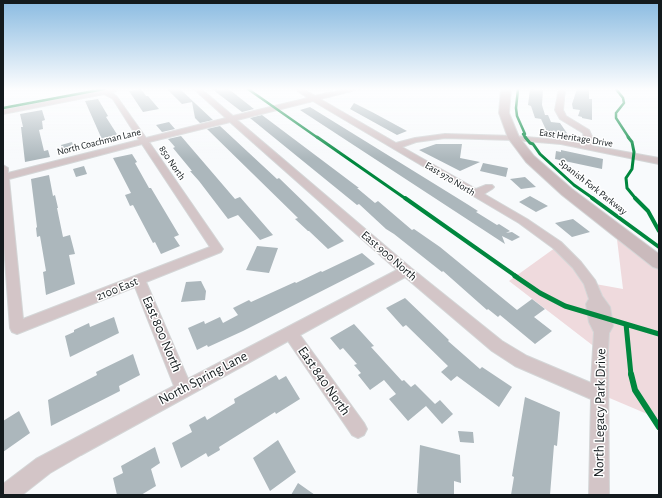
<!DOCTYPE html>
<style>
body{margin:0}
#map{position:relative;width:662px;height:498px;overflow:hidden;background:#f8fafc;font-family:"Alegreya Sans",sans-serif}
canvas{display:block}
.frame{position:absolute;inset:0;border:4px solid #131a1d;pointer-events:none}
</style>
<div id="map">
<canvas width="662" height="498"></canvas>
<div class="frame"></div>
</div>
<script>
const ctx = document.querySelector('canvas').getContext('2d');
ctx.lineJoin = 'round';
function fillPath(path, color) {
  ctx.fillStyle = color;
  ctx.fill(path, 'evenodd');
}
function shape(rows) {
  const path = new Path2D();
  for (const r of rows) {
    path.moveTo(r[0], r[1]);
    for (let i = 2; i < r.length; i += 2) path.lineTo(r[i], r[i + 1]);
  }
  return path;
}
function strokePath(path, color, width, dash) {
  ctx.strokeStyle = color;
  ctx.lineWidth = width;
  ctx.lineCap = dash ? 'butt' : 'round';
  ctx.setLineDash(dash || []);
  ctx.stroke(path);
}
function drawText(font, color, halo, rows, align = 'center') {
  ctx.font = font + ' "Alegreya Sans",sans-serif';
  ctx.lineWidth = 3;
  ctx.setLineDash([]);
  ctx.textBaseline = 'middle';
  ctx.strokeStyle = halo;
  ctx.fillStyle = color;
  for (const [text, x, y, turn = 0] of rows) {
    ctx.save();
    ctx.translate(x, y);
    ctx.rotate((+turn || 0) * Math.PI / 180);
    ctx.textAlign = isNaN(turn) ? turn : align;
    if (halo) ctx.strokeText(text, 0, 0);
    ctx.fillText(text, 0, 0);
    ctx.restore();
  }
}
const green = shape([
 [616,231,659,263,659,419,600,394,600,351,509,281,559,245,590,283,623,289]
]);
const building = shape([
 [141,89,146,96,148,96,159,109,143,112,129,91],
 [167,89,180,89,213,120,200,123,195,118,192,102,182,104],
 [212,89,230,90,254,109,242,112],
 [530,89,543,90,542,105,545,115,548,115,551,122,560,123,569,136,555,135,556,137,552,138,548,134,541,119,535,118,531,106,528,105],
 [577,89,589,89,589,99,592,99,592,120,582,118,582,117,578,116,580,110,573,109,572,104],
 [98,99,108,116,106,117,120,139,104,144,85,101],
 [354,103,372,112,407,131,397,135,350,109],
 [310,107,467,204,478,211,476,212,497,225,499,224,510,231,506,233,512,232,520,237,512,241,502,236,505,244,300,110],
 [42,110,45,120,42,121,43,129,39,130,44,151,48,150,50,157,25,162,21,127,23,127,20,114],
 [262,115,359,188,357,188,375,203,378,201,412,230,414,229,440,247,517,310,532,299,545,309,534,317,552,331,535,344,500,315,498,317,488,309,487,310,443,271,442,272,394,234,386,229,359,204,357,205,250,118],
 [169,122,175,129,162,132,156,125],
 [220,126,277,179,279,178,344,241,328,249,309,231,308,231,295,219,298,218,207,129],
 [181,136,235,199,240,197,273,235,260,240,238,215,228,219,199,181,190,171,192,171,173,148,175,147,168,139],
 [72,142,75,151,64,153,61,145],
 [436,144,462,144,460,158,480,162,460,171,419,150],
 [561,150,603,159,602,169,555,159,556,151,561,152],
 [132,154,137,162,135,163,149,188,151,188,179,235,174,237,180,246,161,254,155,242,153,243,133,205,130,206,125,195,131,193,113,158],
 [483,163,508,168,506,177,480,171],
 [84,166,87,174,76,177,73,169],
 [49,175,53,196,55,195,58,208,57,208,63,237,70,235,75,254,69,255,75,284,46,295,43,272,46,271,40,236,37,237,36,228,37,227,31,179],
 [525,177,536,187,521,189,510,179],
 [530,196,548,206,536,212,519,202],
 [573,219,590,232,572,237,555,223],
 [257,246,278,248,269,273,246,270],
 [362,253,375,264,243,331,208,347,207,345,197,350,188,328,204,321,205,324,220,317,223,323,238,315,233,308,249,300,251,302,295,282,296,283,321,271,322,272],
 [201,281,206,291,205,300,181,302,186,282],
 [405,298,449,340,448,341,480,369,482,367,512,387,499,407,457,376,451,381,441,372,448,366,406,325,403,327,386,308],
 [114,317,119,333,70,357,65,336,74,332,74,330,89,323,90,327],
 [354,324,374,346,371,347,402,381,404,380,411,387,415,384,435,404,440,400,453,414,442,424,426,406,408,421,389,399,396,394,384,380,370,390,358,375,361,373,354,365,357,364,343,348,340,350,330,338],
 [133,354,140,375,119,386,120,391,51,426,48,400,97,375,96,372],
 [276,375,279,380,286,376,300,399,276,414,275,412,219,447,220,450,208,457,206,453,181,468,172,443,192,432,189,425,205,416,207,420,235,403,234,399],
 [525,397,560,412,557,446,554,445,550,495,511,495,514,477,512,476],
 [19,411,30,433,3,452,3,421],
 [458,431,473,432,474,443,460,442],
 [278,440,296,472,270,491,253,458],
 [420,445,460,455,461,483,454,481,454,495,424,495,417,493],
 [155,447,160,463,151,469,156,486,141,495,117,495,113,478,123,473,121,466],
 [298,483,315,495,291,495]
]);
const street = shape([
 [109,89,117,89,116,91,111,92,117,97,146,138,226,118,194,89,201,89,233,116,308,98,295,89,303,89,315,96,347,89,359,89,320,99,396,143,415,138,445,134,514,136,561,140,585,144,583,133,560,119,555,110,559,89,565,89,563,110,566,116,589,130,593,139,593,146,659,158,659,164,561,144,514,140,445,138,416,142,402,147,476,189,486,185,492,185,494,187,492,189,484,194,527,219,561,242,581,262,595,280,602,296,610,307,613,326,609,333,608,351,609,495,589,495,591,399,515,366,492,351,405,277,300,335,364,423,367,429,364,435,358,438,352,435,288,341,81,455,50,473,22,495,3,495,3,484,36,459,174,386,135,287,17,334,12,332,10,328,3,233,3,165,8,168,8,173,139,140,113,99,104,94,3,114,3,110,109,89],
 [313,101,519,223,553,248,573,268,584,284,589,299,586,304,589,322,594,332,591,383,527,356,502,341,411,268,237,120,313,101],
 [230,122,397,270,188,379,146,282,221,252,223,249,149,142,230,122],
 [142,144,210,247,23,319,9,179,142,144]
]);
const secondary = shape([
 [501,89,511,89,509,113,519,137,534,156,572,189,659,254,659,269,653,267,562,195,526,162,508,138,499,113,501,89]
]);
const cyclewayFar4 = shape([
 [248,89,318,138],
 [518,89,516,108,517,116,525,134,523,134,526,138],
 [616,89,623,98,624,103,616,113,616,118,629,138],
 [3,108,104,89]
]);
const cyclewayFar3 = shape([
 [317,137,406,199],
 [525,137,530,143,533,144,540,154,574,185,594,199],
 [628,137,632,142,634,152,632,169,626,178,627,188,636,199]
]);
const cyclewayFar2 = shape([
 [405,198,517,277],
 [592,198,659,247],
 [635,198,648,211,659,231]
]);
const cyclewayFar1 = shape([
 [515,276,540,293,565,306,659,334],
 [626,324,631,375]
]);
const cycleway = shape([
 [631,374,635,390,659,427]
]);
const farStreetnames = [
 ["East Heritage Drive",576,138,9],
 ["North Coachman Lane",99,142,-14],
 ["850 North",172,163,56],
 ["East 970 North",450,179,31],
 ["Spanish Fork Parkway",593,187,38]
];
const streetNames = [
 ["East 900 North",389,256,41],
 ["2100 East",117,289,-22]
];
const nearStreetnames = [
 ["East 800 North",162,334,67],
 ["North Spring Lane",203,378,-28],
 ["East 840 North",324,381,55],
 ["North Legacy Park Drive",600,413,-89]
];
fillPath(green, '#efdadd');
fillPath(building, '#acb7bc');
strokePath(street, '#d4d6d7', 2);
strokePath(secondary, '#d4d6d7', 2);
fillPath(street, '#d3c5c7');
fillPath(secondary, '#cababc');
strokePath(cyclewayFar4, '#00873e', 2.5);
strokePath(cyclewayFar3, '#00873e', 3);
strokePath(cyclewayFar2, '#00873e', 4);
strokePath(cyclewayFar1, '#00873e', 5);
strokePath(cycleway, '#00873e', 6);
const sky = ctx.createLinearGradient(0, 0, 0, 159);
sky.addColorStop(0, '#8abbe1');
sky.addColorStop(0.56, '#fcfdfe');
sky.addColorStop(1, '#fcfdfe00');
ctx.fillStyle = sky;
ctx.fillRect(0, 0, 662, 159);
drawText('10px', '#131a1d', '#fff', farStreetnames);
drawText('12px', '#131a1d', '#fff', streetNames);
drawText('14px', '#131a1d', '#fff', nearStreetnames);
</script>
